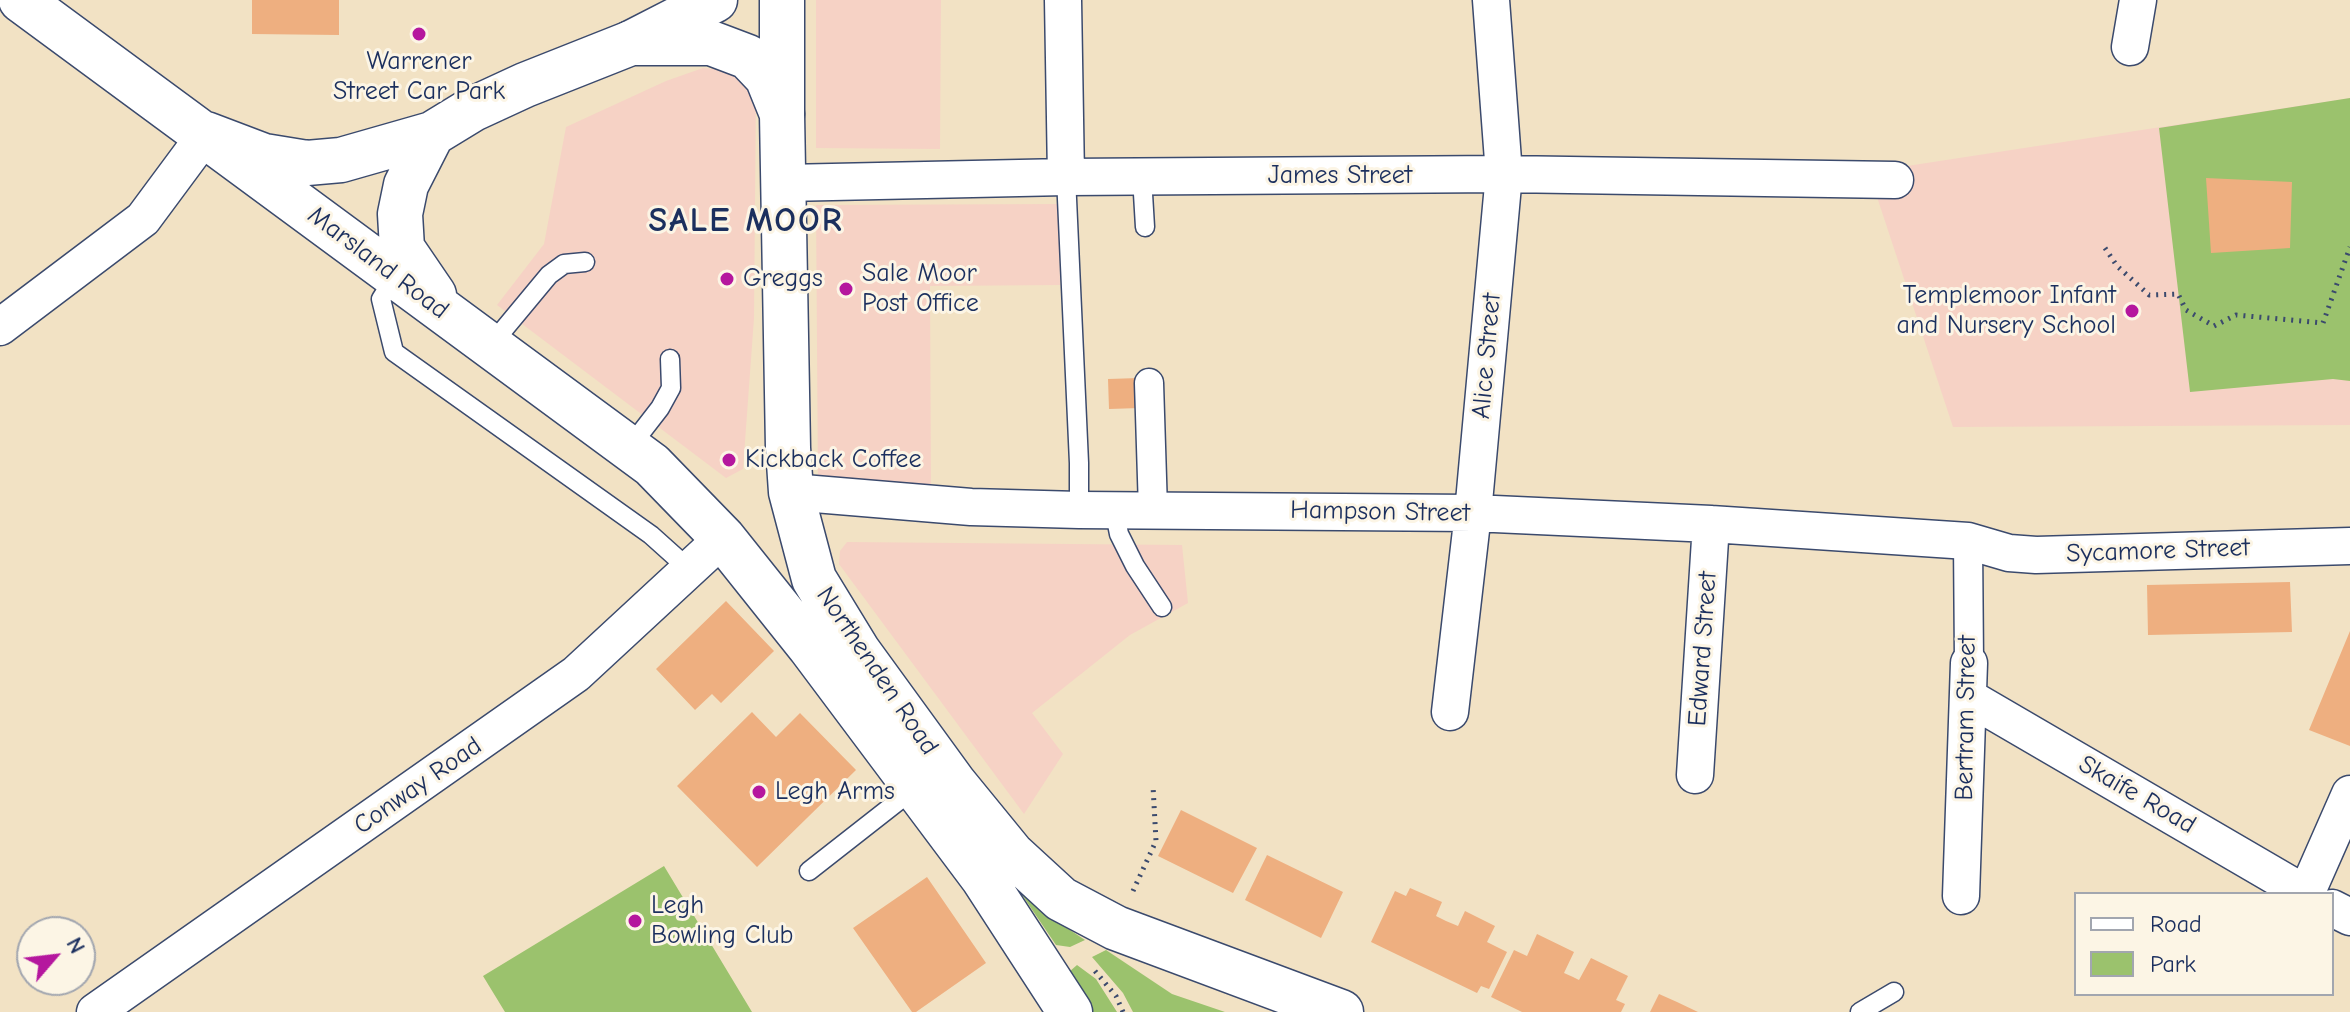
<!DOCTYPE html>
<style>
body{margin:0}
#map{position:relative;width:2350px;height:1012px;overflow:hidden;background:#f2e2c4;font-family:"Comic Neue",sans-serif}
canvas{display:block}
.legend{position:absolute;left:2074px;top:892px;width:260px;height:104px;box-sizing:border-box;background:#fcf5e5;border:2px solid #a2a6af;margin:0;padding:10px 14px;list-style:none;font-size:24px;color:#1b2f5e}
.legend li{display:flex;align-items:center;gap:16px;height:40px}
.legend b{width:40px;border:2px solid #a2a6af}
.north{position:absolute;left:16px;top:916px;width:80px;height:80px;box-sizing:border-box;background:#fcf5e5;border:2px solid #a2a6af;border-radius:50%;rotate:62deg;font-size:22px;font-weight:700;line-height:32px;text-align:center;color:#1b2f5e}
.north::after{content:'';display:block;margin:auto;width:28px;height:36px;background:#b5179e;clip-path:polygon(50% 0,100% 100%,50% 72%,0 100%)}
</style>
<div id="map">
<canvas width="2350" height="1012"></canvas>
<ul class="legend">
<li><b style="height:10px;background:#fff"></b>Road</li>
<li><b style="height:22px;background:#9bc26d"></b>Park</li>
</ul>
<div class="north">N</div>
</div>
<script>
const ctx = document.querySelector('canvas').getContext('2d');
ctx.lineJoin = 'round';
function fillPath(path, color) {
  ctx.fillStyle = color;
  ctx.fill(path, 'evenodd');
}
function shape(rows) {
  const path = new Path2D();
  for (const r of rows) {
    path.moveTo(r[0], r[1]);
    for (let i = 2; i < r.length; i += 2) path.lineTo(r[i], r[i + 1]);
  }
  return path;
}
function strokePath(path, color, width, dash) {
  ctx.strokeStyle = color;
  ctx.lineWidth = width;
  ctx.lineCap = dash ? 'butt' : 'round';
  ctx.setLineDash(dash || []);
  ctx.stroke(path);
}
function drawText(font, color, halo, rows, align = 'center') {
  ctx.font = font + ' "Comic Neue",sans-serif';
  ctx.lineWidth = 6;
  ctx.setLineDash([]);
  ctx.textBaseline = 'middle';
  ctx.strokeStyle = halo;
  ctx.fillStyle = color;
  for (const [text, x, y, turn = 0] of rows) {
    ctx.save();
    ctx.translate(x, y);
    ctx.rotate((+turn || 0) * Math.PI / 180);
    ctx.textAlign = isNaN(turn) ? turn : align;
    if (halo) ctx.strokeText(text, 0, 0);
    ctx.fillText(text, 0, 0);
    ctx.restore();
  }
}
const built = shape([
 [816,0,941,0,940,149,816,148],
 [703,68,739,71,756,85,754,318,743,469,726,478,497,305,544,244,566,127,666,81],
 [2350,98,2350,425,1953,427,1877,197,1881,170],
 [1059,204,1060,285,930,286,931,484,818,484,816,205],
 [847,542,1182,545,1188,603,1130,635,1032,713,1063,754,1024,814,839,564,840,551]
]);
const green = shape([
 [2350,98,2350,381,2333,379,2190,392,2159,128],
 [664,866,752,1012,505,1012,483,976],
 [1014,883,1052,918,1085,940,1070,947,1056,945],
 [1106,950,1172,994,1225,1012,1133,1012,1123,993,1092,957],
 [1077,965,1096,979,1117,1012,1093,1012,1069,972]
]);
const building = shape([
 [252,0,339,0,339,35,252,34],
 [2206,178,2292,182,2290,248,2211,253],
 [1139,378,1140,408,1109,409,1108,379],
 [2290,582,2292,632,2148,635,2147,585],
 [726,601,774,651,721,703,712,694,695,710,656,669],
 [2350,631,2350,746,2309,730],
 [752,712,776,737,800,713,856,770,757,867,677,786],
 [1181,810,1257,848,1233,893,1158,856],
 [1267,855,1343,892,1321,938,1245,900],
 [927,877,986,963,916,1012,912,1012,853,928],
 [1410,888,1442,902,1436,916,1446,921,1458,926,1465,911,1495,926,1487,942,1507,952,1489,989,1481,986,1477,993,1371,942,1395,891,1406,896],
 [1537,934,1574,952,1564,973,1573,977,1579,980,1591,958,1628,976,1616,1000,1625,1004,1621,1012,1522,1012,1491,997,1514,950,1527,956],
 [1659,994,1677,1002,1698,1012,1650,1012]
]);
const path = shape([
 [2105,248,2117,266,2149,295,2178,294,2186,310,2214,326,2236,315,2323,323,2350,247],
 [1133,891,1156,841,1153,786],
 [1095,971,1116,996,1123,1012]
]);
const service = shape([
 [1066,177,1079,463,1079,510],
 [1142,177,1145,227],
 [395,277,381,299,394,352,651,535,690,570],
 [490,346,549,275,564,264,585,262],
 [629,448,660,408,671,388,670,359],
 [1114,509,1119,534,1135,566,1162,607],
 [809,871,915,788],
 [1860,1012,1894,992]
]);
const pedestrian = shape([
 [1149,383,1153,510],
 [1968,541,1969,663]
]);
const minor = shape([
 [1063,0,1066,177],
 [2130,47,2138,0],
 [785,183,1066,177,1504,174,1895,180],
 [0,327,143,219,206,134],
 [791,492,971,507,1079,510,1473,513,1711,524,1968,541,2009,553,2036,555,2350,546],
 [1968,697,2306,894],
 [1450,712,1473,513,1504,174,1491,0],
 [1695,775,1711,524],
 [2306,894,2350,794],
 [1961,896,1969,663],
 [2332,908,2350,917],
 [95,1012,576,674,723,538]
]);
const secondary = shape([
 [782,0,782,114],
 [631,43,715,0]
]);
const primary = shape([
 [21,0,652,465,723,538,810,647,983,878,1070,1012],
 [206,134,264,156,307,163,341,160,432,134,473,109,525,85,631,43,711,43,748,57,767,77,782,114,788,448,791,492,814,579,858,651,954,783,1012,854,1061,899,1116,928,1341,1012],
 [432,134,406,185,400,214,402,248,434,295]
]);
const markers = [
 [419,34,8,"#b5179e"],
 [727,279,8,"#b5179e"],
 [846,289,8,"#b5179e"],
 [2132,311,8,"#b5179e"],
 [729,460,8,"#b5179e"],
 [759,792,8,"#b5179e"],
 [635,921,8,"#b5179e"]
];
const poiNames = [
 ["Warrener",419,62,"center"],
 ["Street Car Park",419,92,"center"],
 ["Sale Moor",862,274],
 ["Post Office",862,304],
 ["Greggs",743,279],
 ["Templemoor Infant",2116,296,"right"],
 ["and Nursery School",2116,326,"right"],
 ["Kickback Coffee",745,460],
 ["Legh Arms",775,792],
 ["Legh",651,906],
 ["Bowling Club",651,936]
];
const streetNames = [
 ["James Street",1340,176],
 ["Marsland Road",378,263,37],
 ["Alice Street",1487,356,-85],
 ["Hampson Street",1380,512,1],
 ["Sycamore Street",2158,551,-2],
 ["Edward Street",1703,649,-86],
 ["Northenden Road",877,671,56],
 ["Bertram Street",1966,718,-89],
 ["Conway Road",418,786,-35],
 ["Skaife Road",2137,795,30]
];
const districtNames = [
 ["SALE MOOR",746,221]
];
fillPath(built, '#f6d2c5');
fillPath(green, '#9bc26d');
fillPath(building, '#eeaf80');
strokePath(service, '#3b4a6d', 21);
strokePath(pedestrian, '#3b4a6d', 31);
strokePath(minor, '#3b4a6d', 39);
strokePath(secondary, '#3b4a6d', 47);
strokePath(primary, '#3b4a6d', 47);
strokePath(path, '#3b4a6d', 5, [2, 6]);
strokePath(service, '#fff', 18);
strokePath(pedestrian, '#fff', 28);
strokePath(minor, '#fff', 36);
strokePath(secondary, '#fff', 44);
strokePath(primary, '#fff', 44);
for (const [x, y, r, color] of markers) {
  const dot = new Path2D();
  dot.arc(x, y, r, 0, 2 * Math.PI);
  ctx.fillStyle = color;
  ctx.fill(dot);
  strokePath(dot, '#fcf5e5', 3);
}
drawText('26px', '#1b2f5e', '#fcf5e5', poiNames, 'left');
drawText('26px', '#1b2f5e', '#fcf5e5', streetNames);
ctx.letterSpacing = '2px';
drawText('bold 34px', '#1b2f5e', '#fcf5e5', districtNames);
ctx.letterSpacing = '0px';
</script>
